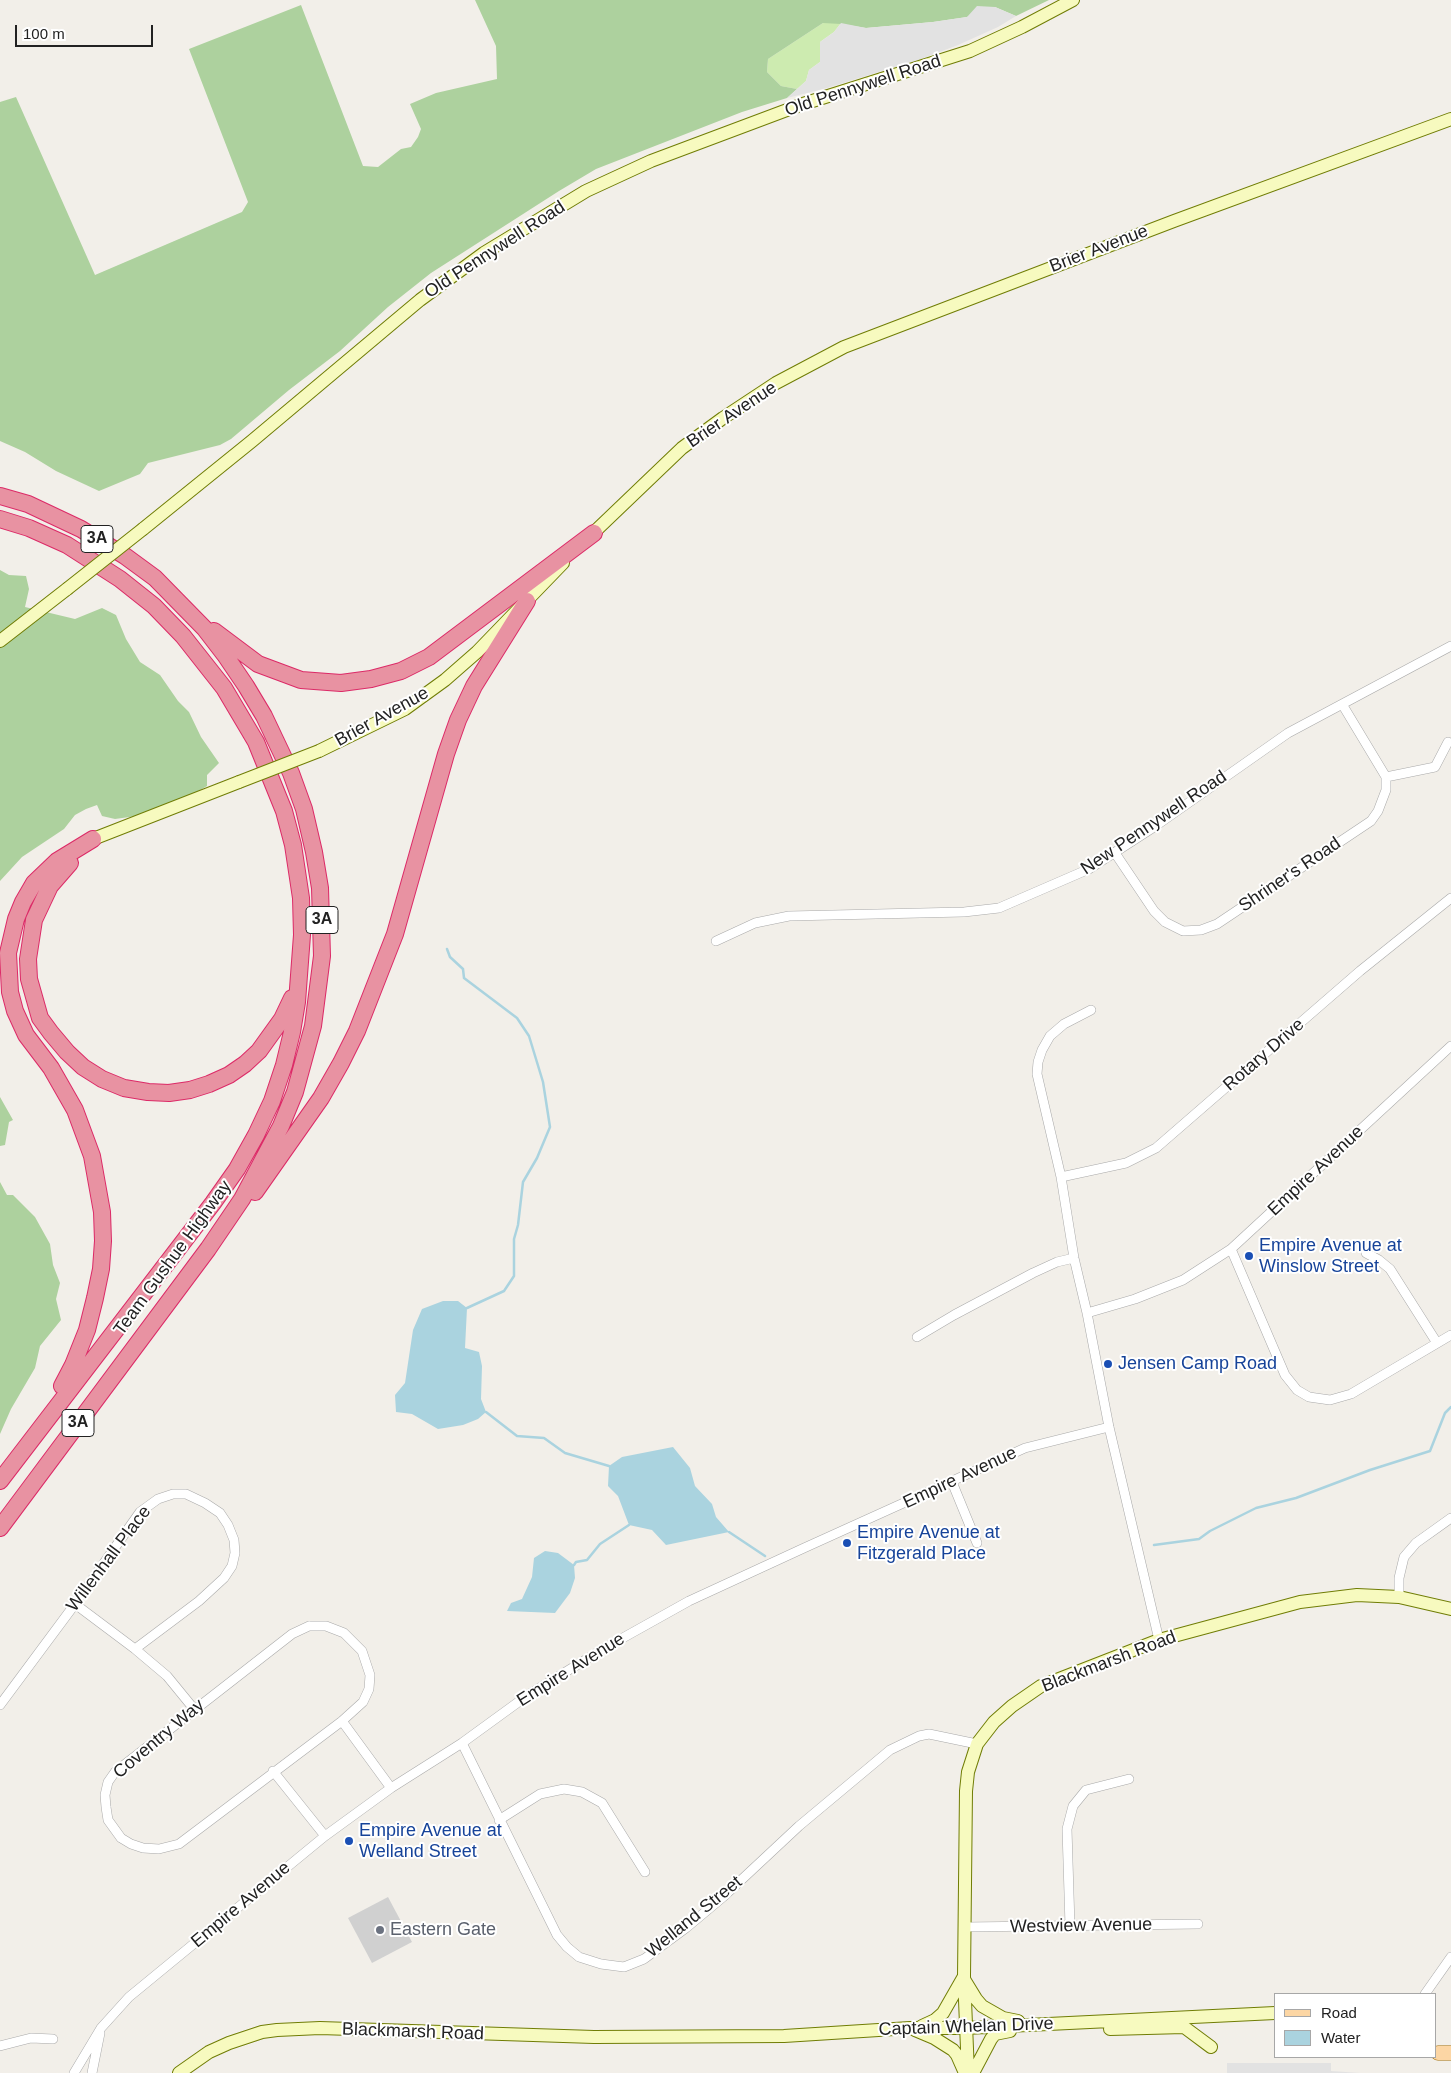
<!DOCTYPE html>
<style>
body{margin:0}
#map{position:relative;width:1451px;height:2073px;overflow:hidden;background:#f2efe9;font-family:Helvetica,sans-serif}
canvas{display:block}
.legend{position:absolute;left:1274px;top:1993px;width:162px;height:65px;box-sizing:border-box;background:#fff;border:1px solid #a7a7a7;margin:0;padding:6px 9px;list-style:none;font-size:15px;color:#222}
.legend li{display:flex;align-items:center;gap:10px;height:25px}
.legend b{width:25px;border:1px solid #a7a7a7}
.scale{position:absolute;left:15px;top:25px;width:138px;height:22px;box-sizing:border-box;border:2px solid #222;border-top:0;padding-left:6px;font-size:15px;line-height:18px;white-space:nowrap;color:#222;-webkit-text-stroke:4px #fff;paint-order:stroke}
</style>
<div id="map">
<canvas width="1451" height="2073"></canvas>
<ul class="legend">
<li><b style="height:6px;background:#fcd6a4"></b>Road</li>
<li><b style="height:14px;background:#aad3df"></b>Water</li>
</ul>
<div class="scale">100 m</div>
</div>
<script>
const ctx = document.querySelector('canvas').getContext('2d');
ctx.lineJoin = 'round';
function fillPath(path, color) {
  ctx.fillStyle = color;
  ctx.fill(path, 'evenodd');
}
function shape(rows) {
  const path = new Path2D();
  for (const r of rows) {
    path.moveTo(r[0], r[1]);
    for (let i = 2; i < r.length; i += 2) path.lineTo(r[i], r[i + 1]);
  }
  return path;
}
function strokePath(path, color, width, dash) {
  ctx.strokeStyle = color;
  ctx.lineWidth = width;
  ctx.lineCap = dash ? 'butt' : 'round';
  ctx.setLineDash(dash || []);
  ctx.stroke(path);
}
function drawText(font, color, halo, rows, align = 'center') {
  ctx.font = font + ' Helvetica,sans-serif';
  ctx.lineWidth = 4;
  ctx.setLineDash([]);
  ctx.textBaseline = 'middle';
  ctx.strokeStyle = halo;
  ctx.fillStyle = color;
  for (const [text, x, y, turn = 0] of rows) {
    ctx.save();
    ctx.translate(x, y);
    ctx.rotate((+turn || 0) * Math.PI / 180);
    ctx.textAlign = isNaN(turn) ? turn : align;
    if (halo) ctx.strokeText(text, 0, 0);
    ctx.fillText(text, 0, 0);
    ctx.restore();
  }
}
const religious = shape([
 [388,1897,412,1942,372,1963,348,1918]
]);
const grass = shape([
 [823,23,841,23,834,32,820,42,820,62,809,70,806,81,797,89,781,86,767,72,768,59]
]);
const forest = shape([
 [475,0,1049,0,1016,16,995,7,967,17,933,22,866,28,841,24,823,23,768,59,767,72,781,86,797,89,787,98,742,112,596,169,559,191,431,273,388,307,340,351,289,390,231,439,220,445,148,463,140,474,99,491,56,471,25,452,0,441,0,102,16,97,95,275,242,212,248,202,189,49,301,5,363,166,378,167,401,149,411,147,418,137,421,129,410,104,436,93,497,79,496,46],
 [0,570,9,575,26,576,29,589,25,607,75,619,102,608,116,615,126,639,140,662,160,675,178,701,189,712,201,737,219,763,207,775,207,786,180,802,144,815,115,819,102,816,97,805,86,809,75,815,64,829,22,857,0,881],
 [0,1097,13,1120,9,1122,5,1145,0,1146],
 [0,1182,7,1195,13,1195,35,1217,50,1244,53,1265,60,1283,56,1299,61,1320,40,1346,35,1368,11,1409,0,1434]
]);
const parking = shape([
 [977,6,995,7,1016,16,998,27,958,45,921,59,827,88,787,98,806,81,809,70,820,62,820,42,834,32,841,23,866,28,933,22,967,17],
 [1227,2063,1331,2063,1331,2071,1360,2073,1227,2073]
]);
const water = shape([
 [443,1301,458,1301,467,1308,465,1348,479,1352,482,1366,481,1399,486,1412,478,1419,463,1425,438,1429,412,1414,396,1412,395,1395,405,1383,413,1330,422,1309],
 [673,1447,690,1468,695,1486,712,1504,716,1517,729,1532,666,1545,652,1530,629,1525,618,1496,608,1486,609,1466,622,1457],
 [545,1551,558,1553,574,1565,575,1578,570,1593,555,1613,507,1611,511,1603,522,1599,532,1577,534,1558]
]);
const stream = shape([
 [447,949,450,957,463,969,464,978,517,1018,529,1036,543,1082,550,1127,537,1158,523,1182,518,1225,514,1239,514,1276,504,1291,467,1308],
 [486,1412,517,1436,544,1438,565,1453,609,1466],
 [729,1532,765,1556],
 [1154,1545,1199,1539,1210,1531,1256,1508,1296,1498,1370,1470,1430,1451,1445,1413,1451,1407],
 [574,1565,576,1562,587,1560,600,1544,629,1525]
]);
const street = shape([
 [1386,777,1435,767,1448,742],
 [1115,853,1154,911,1165,922,1183,931,1201,930,1217,924,1371,821,1378,811,1386,790,1386,777,1342,704],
 [716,941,755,923,789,916,964,912,999,908,1089,869,1154,827,1288,733,1451,646],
 [1091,1010,1064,1024,1050,1036,1042,1050,1038,1062,1037,1074,1061,1177,1074,1258,1087,1313,1109,1427,1159,1640],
 [1061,1177,1126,1163,1156,1148,1360,971,1451,898],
 [1231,1249,1285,1375,1297,1390,1309,1397,1330,1400,1351,1394,1451,1335],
 [1366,1253,1379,1260,1390,1269,1437,1343],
 [1087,1313,1135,1299,1183,1280,1231,1249,1451,1046],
 [917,1337,954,1315,1033,1273,1057,1262,1074,1258],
 [952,1482,977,1543],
 [1399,1597,1399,1578,1404,1557,1416,1543,1451,1518],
 [75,1604,135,1649,167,1676,194,1709],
 [309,1626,326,1626,344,1633,362,1651,370,1675,369,1689,363,1702,342,1721,179,1844,159,1849,143,1848,131,1844,121,1838,108,1820,106,1807,105,1795,108,1782,115,1772,292,1634,309,1626],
 [0,1705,75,1604,140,1512,158,1499,173,1494,186,1494,205,1503,220,1513,228,1525,234,1540,235,1553,232,1566,224,1578,199,1601,135,1649],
 [342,1721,391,1788],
 [462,1743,557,1935,567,1947,579,1957,601,1964,624,1967,644,1959,686,1928,723,1897,799,1826,890,1750,919,1736,929,1734,977,1744],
 [273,1771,325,1836],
 [499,1820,540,1794,564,1789,582,1792,602,1803,645,1872],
 [1070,1926,1067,1829,1073,1806,1086,1790,1129,1779],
 [965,1927,1198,1924],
 [1425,1994,1451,1957],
 [0,2046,31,2038,53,2039],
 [74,2073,101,2028,129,1997,325,1836,391,1788,462,1743,528,1695,603,1649,689,1601,804,1548,1025,1448,1109,1427],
 [92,2073,100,2033]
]);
const secondary = shape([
 [143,529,252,441,420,300,484,253,586,191,651,161,803,104,970,51,1022,27,1073,0],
 [588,538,682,448,723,418,776,383,844,347,1174,221,1451,119],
 [0,641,67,589],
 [319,751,405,709,445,680,477,652,563,563],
 [93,839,239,782],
 [965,1981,976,1999,982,2006,1003,2018,1018,2021],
 [922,2026,935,2020,943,2013,963,1978],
 [1110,2029,1184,2027,1211,2047],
 [915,2030,934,2038,953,2050,957,2055,965,2073],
 [179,2073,209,2052,229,2043,262,2032,277,2030,320,2028,594,2037,784,2036,910,2028,966,2028,1275,2013],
 [968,2073,964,1976,966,1791,968,1772,977,1744,994,1722,1012,1706,1041,1686,1159,1640,1300,1602,1357,1595,1399,1597,1451,1609],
 [973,2073,991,2039,995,2034,1010,2031]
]);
const primary = shape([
 [1438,2053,1451,2053]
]);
const highway = shape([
 [0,496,28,504,81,529,125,556,155,578,205,629,225,655,246,686,264,716,291,773,304,809,314,852,320,888,322,956,313,1026,295,1092,281,1126,242,1199,208,1249,0,1528],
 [0,519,29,528,67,545,120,579,154,606,183,636,224,688,256,742,284,811,293,845,301,898,302,935,297,1002,292,1032,284,1065,272,1101,256,1135,237,1169,213,1203,0,1481],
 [214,631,258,664,301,680,341,683,371,679,401,671,429,657,594,533],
 [70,863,50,886,34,920,28,959,29,979,40,1018,51,1033,67,1052,83,1067,102,1079,124,1088,148,1092,169,1093,190,1090,209,1084,229,1075,245,1064,259,1051,282,1019,292,998],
 [255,1192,321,1098,341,1063,357,1031,395,934,446,754,458,720,474,686,527,601],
 [62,1386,73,1365,87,1330,95,1298,101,1269,103,1241,102,1212,92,1156,75,1110,51,1068,26,1035,15,1011,10,992,8,953,16,919,23,902,34,883,57,861,93,839]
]);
const secondaryBridge = shape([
 [67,589,143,529],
 [239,782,319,751]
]);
const markers = [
 [1249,1256,5,"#1a4fb4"],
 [1108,1364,5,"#1a4fb4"],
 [847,1543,5,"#1a4fb4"],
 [349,1841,5,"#1a4fb4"],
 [380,1930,5,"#6b7280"]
];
const shields = [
 [97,539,32],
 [322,920,32],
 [78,1423,32]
];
const shieldNames = [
 ["3A",97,539],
 ["3A",322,920],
 ["3A",78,1423]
];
const streetNames = [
 ["Old Pennywell Road",863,86,-18],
 ["Brier Avenue",1099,249,-21],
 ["Old Pennywell Road",495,250,-33],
 ["Brier Avenue",732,415,-34],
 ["Brier Avenue",382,717,-29],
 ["New Pennywell Road",1154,823,-34],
 ["Shriner's Road",1290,875,-34],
 ["Rotary Drive",1264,1055,-41],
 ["Empire Avenue",1316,1171,-43],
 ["Team Gushue Highway",173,1258,-54],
 ["Empire Avenue",960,1478,-25],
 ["Willenhall Place",109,1559,-53],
 ["Blackmarsh Road",1109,1662,-21],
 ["Empire Avenue",571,1670,-32],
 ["Coventry Way",159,1739,-40],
 ["Empire Avenue",241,1905,-40],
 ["Welland Street",694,1917,-39],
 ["Westview Avenue",1081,1926,-1],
 ["Captain Whelan Drive",966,2027,-2],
 ["Blackmarsh Road",413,2032,2]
];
const transitNames = [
 ["Empire Avenue at",1259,1246],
 ["Winslow Street",1259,1267],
 ["Jensen Camp Road",1118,1364],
 ["Empire Avenue at",857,1533],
 ["Fitzgerald Place",857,1554],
 ["Empire Avenue at",359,1831],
 ["Welland Street",359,1852]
];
const worshipNames = [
 ["Eastern Gate",390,1930]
];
fillPath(religious, '#d0d0d0');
fillPath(grass, '#cdebb0');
fillPath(forest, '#add19e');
fillPath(parking, '#e2e2e2');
fillPath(water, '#aad3df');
strokePath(stream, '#aad3df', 2.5);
strokePath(street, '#a9a9a9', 10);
strokePath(secondary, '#707d05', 14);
strokePath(primary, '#a06b00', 15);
strokePath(highway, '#dc2a67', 18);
strokePath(street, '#fff', 9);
strokePath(secondary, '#f7fabf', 12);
strokePath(primary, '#fcd6a4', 14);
strokePath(highway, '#e892a2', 16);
strokePath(secondaryBridge, '#707d05', 14, []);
strokePath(secondaryBridge, '#f7fabf', 12);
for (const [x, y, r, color] of markers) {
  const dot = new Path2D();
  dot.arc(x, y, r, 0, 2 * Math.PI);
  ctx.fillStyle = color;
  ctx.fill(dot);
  strokePath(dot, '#fff', 2);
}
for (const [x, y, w] of shields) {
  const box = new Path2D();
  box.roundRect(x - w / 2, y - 13.5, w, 27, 4);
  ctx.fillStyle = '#fff';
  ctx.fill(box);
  strokePath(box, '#222', 1);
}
drawText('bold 16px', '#222', null, shieldNames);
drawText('18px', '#222', '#fff', streetNames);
drawText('18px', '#164399', '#fff', transitNames, 'left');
drawText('18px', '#5b616d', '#fff', worshipNames, 'left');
</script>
